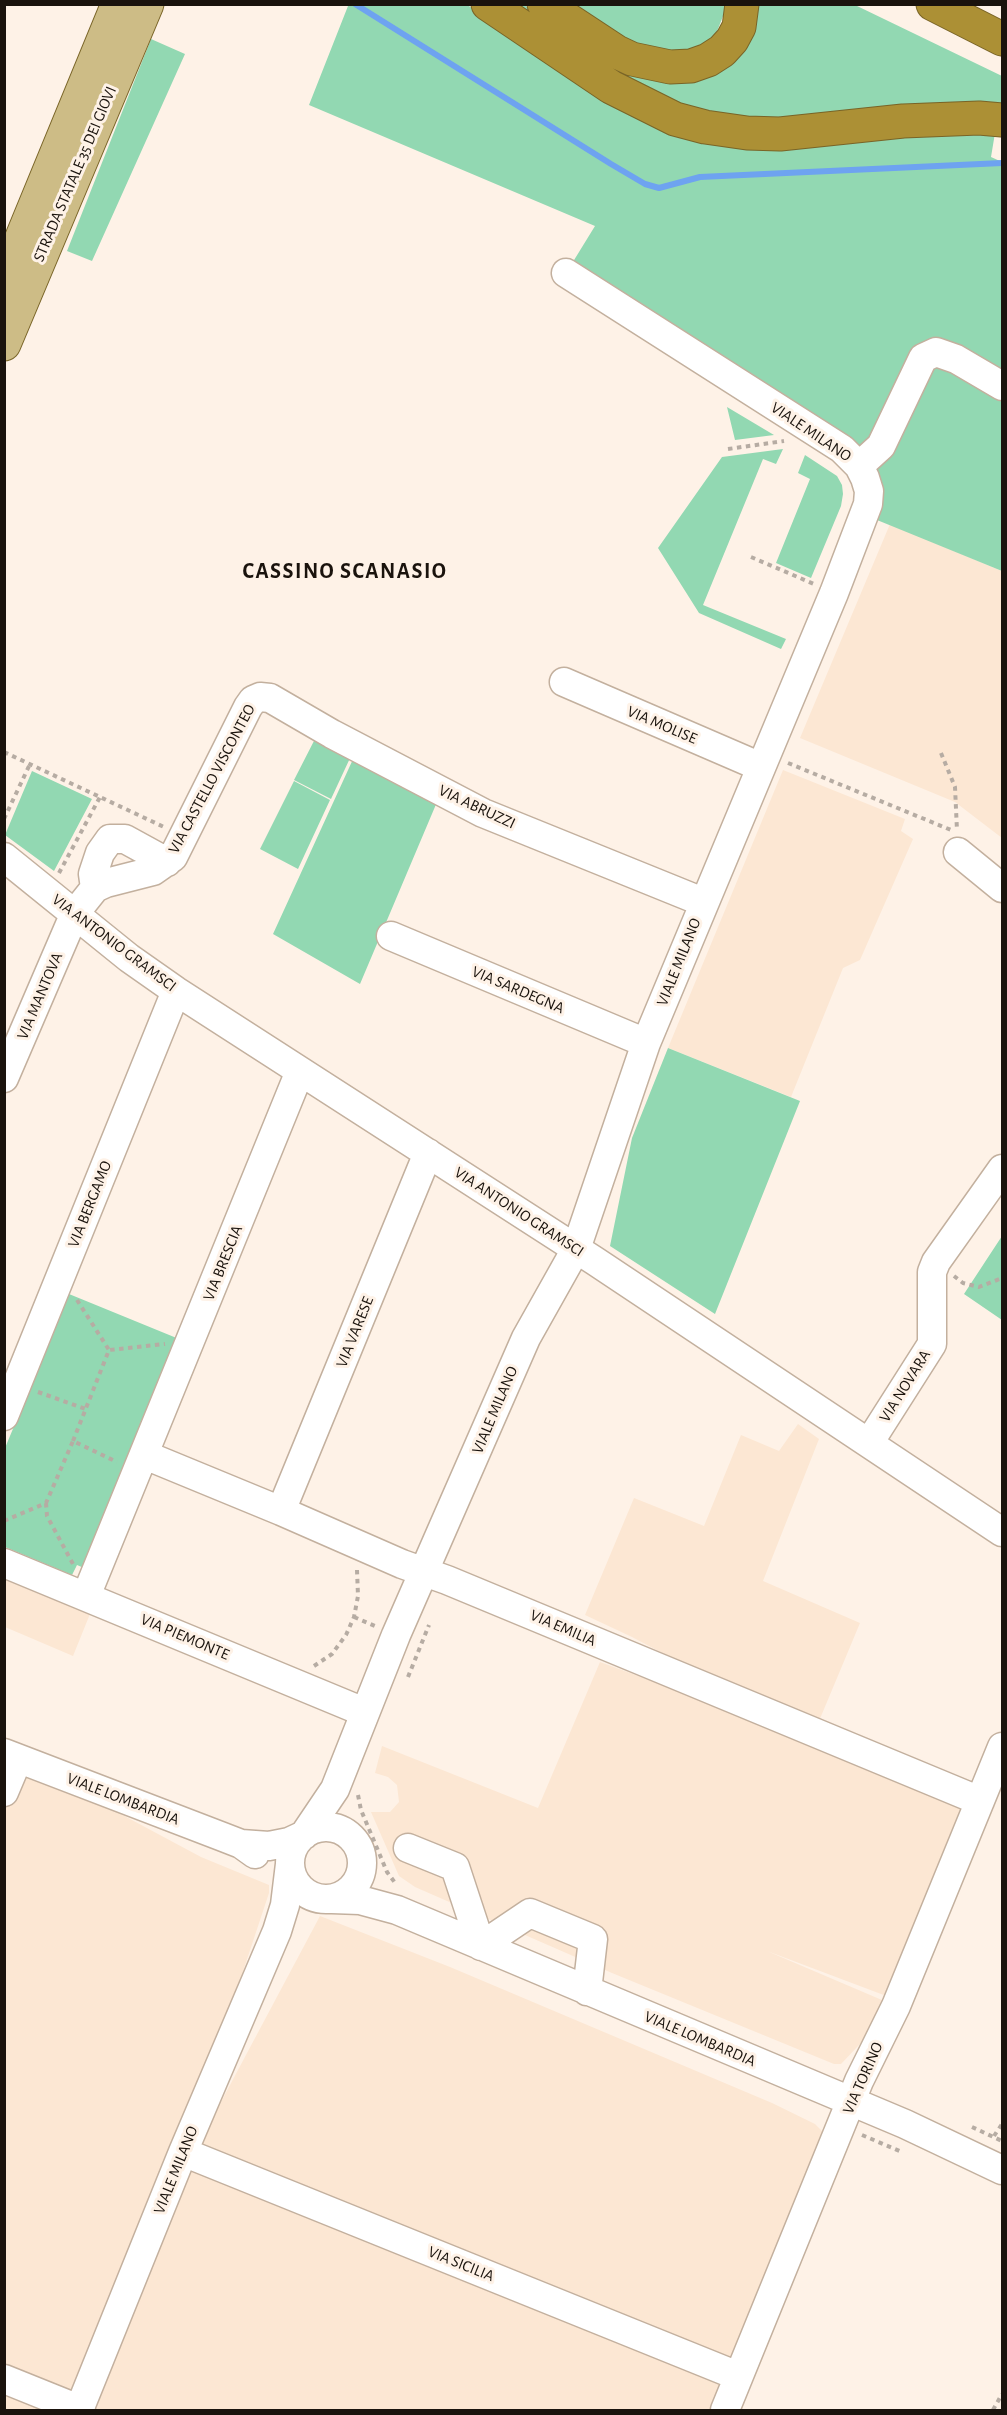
<!DOCTYPE html>
<style>
body{margin:0}
#map{position:relative;width:1007px;height:2415px;overflow:hidden;background:#fef2e7;font-family:"Alegreya Sans",sans-serif}
canvas{display:block}
.frame{position:absolute;inset:0;border:6px solid #1a130d;pointer-events:none}
</style>
<div id="map">
<canvas width="1007" height="2415"></canvas>
<div class="frame"></div>
</div>
<script>
const ctx = document.querySelector('canvas').getContext('2d');
ctx.lineJoin = 'round';
function fillPath(path, color) {
  ctx.fillStyle = color;
  ctx.fill(path, 'evenodd');
}
function shape(rows) {
  const path = new Path2D();
  for (const r of rows) {
    if (r.length === 3) {
      path.moveTo(r[0] + r[2], r[1]);
      path.arc(r[0], r[1], r[2], 0, 2 * Math.PI);
      continue;
    }
    path.moveTo(r[0], r[1]);
    for (let i = 2; i < r.length; i += 2) path.lineTo(r[i], r[i + 1]);
  }
  return path;
}
function strokePath(path, color, width, dash) {
  ctx.strokeStyle = color;
  ctx.lineWidth = width;
  ctx.lineCap = dash ? 'butt' : 'round';
  ctx.setLineDash(dash || []);
  ctx.stroke(path);
}
function drawText(font, color, halo, rows, align = 'center') {
  ctx.font = font + ' "Alegreya Sans",sans-serif';
  ctx.lineWidth = 6;
  ctx.setLineDash([]);
  ctx.textBaseline = 'middle';
  ctx.strokeStyle = halo;
  ctx.fillStyle = color;
  for (const [text, x, y, turn = 0] of rows) {
    ctx.save();
    ctx.translate(x, y);
    ctx.rotate((+turn || 0) * Math.PI / 180);
    ctx.textAlign = isNaN(turn) ? turn : align;
    if (halo) ctx.strokeText(text, 0, 0);
    ctx.fillText(text, 0, 0);
    ctx.restore();
  }
}
const built = shape([
 [890,524,1002,571,1002,838,955,802,800,738],
 [783,770,905,819,901,831,913,839,860,960,843,968,791,1097,668,1048],
 [798,1424,819,1439,763,1581,860,1623,814,1733,632,1637,585,1615,634,1498,704,1526,741,1435,779,1451],
 [4,1573,92,1609,73,1656,5,1627],
 [600,1662,813,1740,965,1802,889,1997,767,1951,896,2006,841,2064,834,2064,612,1973,415,1887,399,1876,371,1812,390,1812,399,1802,397,1785,388,1777,375,1773,382,1746,538,1808],
 [18,1759,201,1857,269,1885,269,1893,183,2152,79,2410,5,2410,4,1792],
 [320,1916,450,1967,772,2103,815,2124,829,2138,717,2410,93,2410,189,2162]
]);
const green = shape([
 [466,4,549,61,664,126,996,127,991,157,1002,162,1002,571,877,520,881,491,571,265,595,226,309,105,348,6,347,5],
 [722,4,727,6,716,34,702,46,682,53,628,43,562,5],
 [507,5,524,5,547,20,690,77,752,5,855,5,1002,76,1002,106,739,122,660,102],
 [151,39,185,54,92,261,67,251],
 [727,407,774,435,735,440],
 [783,449,776,464,763,459,703,605,786,639,781,649,699,613,658,548,722,457],
 [805,455,837,476,842,485,843,494,841,506,811,578,776,563,810,479,798,473],
 [316,737,351,756,331,799,294,780],
 [354,757,437,802,360,984,273,934],
 [32,771,92,799,54,871,5,835],
 [294,781,330,800,298,869,260,849],
 [668,1048,800,1101,715,1314,610,1246,632,1138],
 [1002,1236,1002,1320,964,1294],
 [69,1294,179,1339,84,1568,77,1565,72,1575,5,1547,5,1448]
]);
const stream = shape([
 [355,4,611,164,645,184,659,188,700,177,1002,163]
]);
const path = shape([
 [728,449,784,441],
 [751,557,814,584],
 [4,752,164,827],
 [941,753,955,787,957,831],
 [788,763,951,830],
 [4,819,30,764],
 [59,873,100,797],
 [954,1276,963,1283,979,1287,1002,1278],
 [77,1300,109,1350],
 [38,1392,86,1409],
 [73,1441,109,1350,165,1344],
 [46,1503,47,1516,73,1564],
 [4,1521,46,1503,73,1441,117,1462],
 [354,1617,375,1626],
 [314,1666,332,1654,346,1635,354,1617,358,1596,357,1570],
 [408,1677,429,1625],
 [358,1795,361,1810,387,1872,396,1884],
 [972,2127,1002,2141],
 [862,2135,902,2152],
 [994,2136,1002,2124],
 [993,2410,1002,2394]
]);
const minor = shape([
 [859,466,881,446,923,358,936,352,956,359,1002,386],
 [564,682,761,767],
 [958,852,1002,888],
 [4,857,129,958,176,991,595,1261,1002,1532],
 [95,888,93,874,100,853,110,839,125,839,167,862],
 [391,936,646,1043],
 [4,1078,75,913,95,888,106,883,153,871,173,857,248,707,253,700,260,697,270,698,332,734,483,813,703,902],
 [4,1416,176,991],
 [869,1443,932,1344,932,1272,936,1262,1002,1169],
 [145,1455,281,1511,402,1564,447,1580,980,1801],
 [281,1511,428,1153],
 [4,1563,364,1712],
 [86,1596,300,1071],
 [4,1753,223,1837,241,1844,255,1854],
 [4,1792,18,1759],
 [326,1863,36],
 [241,1844,269,1846,289,1842,304,1835,335,1789,396,1635,526,1338,576,1249,646,1043,834,593,868,504,869,491,865,478,859,466,842,449,566,273],
 [408,1848,455,1867,481,1946,530,1913,593,1939,587,1991],
 [332,1899,360,1900,397,1910,905,2124,1002,2170],
 [183,2152,738,2376],
 [4,2379,81,2410],
 [79,2410,183,2152,277,1931,285,1905,290,1864],
 [725,2410,859,2081,896,2006,1002,1747]
]);
const major = shape([
 [4,281,118,4],
 [4,344,147,4]
]);
const highway = shape([
 [488,4,611,87,675,119,705,127,747,133,780,134,903,121,979,118,1002,120],
 [544,4,617,52,632,59,670,67,691,66,708,60,722,51,732,40,739,27,742,4],
 [933,4,1002,39]
]);
const streetNames = [
 ["STRADA STATALE 35 DEI GIOVI",75,174,-67],
 ["VIALE MILANO",811,432,34],
 ["VIA MOLISE",662,725,23],
 ["VIA CASTELLO VISCONTEO",212,779,-62],
 ["VIA ABRUZZI",477,807,25],
 ["VIA ANTONIO GRAMSCI",114,943,37],
 ["VIALE MILANO",679,962,-68],
 ["VIA SARDEGNA",518,990,23],
 ["VIA MANTOVA",40,996,-67],
 ["VIA BERGAMO",90,1204,-68],
 ["VIA ANTONIO GRAMSCI",519,1212,33],
 ["VIA BRESCIA",223,1263,-68],
 ["VIA VARESE",355,1332,-68],
 ["VIA NOVARA",905,1386,-58],
 ["VIALE MILANO",495,1410,-67],
 ["VIA EMILIA",563,1628,23],
 ["VIA PIEMONTE",185,1637,23],
 ["VIALE LOMBARDIA",123,1799,21],
 ["VIALE LOMBARDIA",700,2039,23],
 ["VIA TORINO",863,2078,-66],
 ["VIALE MILANO",176,2170,-68],
 ["VIA SICILIA",461,2264,22]
];
const districtNames = [
 ["CASSINO SCANASIO",345,571]
];
fillPath(built, '#fce7d3');
fillPath(green, '#92d8b2');
strokePath(stream, '#6ea3f0', 6);
strokePath(minor, '#c3b09e', 31);
strokePath(major, '#796427', 35);
strokePath(highway, '#796427', 35);
strokePath(path, '#b6aca3', 4, [4.5, 4.5]);
strokePath(minor, '#fff', 28);
strokePath(major, '#cdbc86', 33);
strokePath(highway, '#ac9035', 33);
drawText('16px', '#1a130d', '#fef2e7', streetNames);
ctx.letterSpacing = '1.5px';
drawText('bold 22px', '#1a130d', '#fef2e7', districtNames);
ctx.letterSpacing = '0px';
</script>
